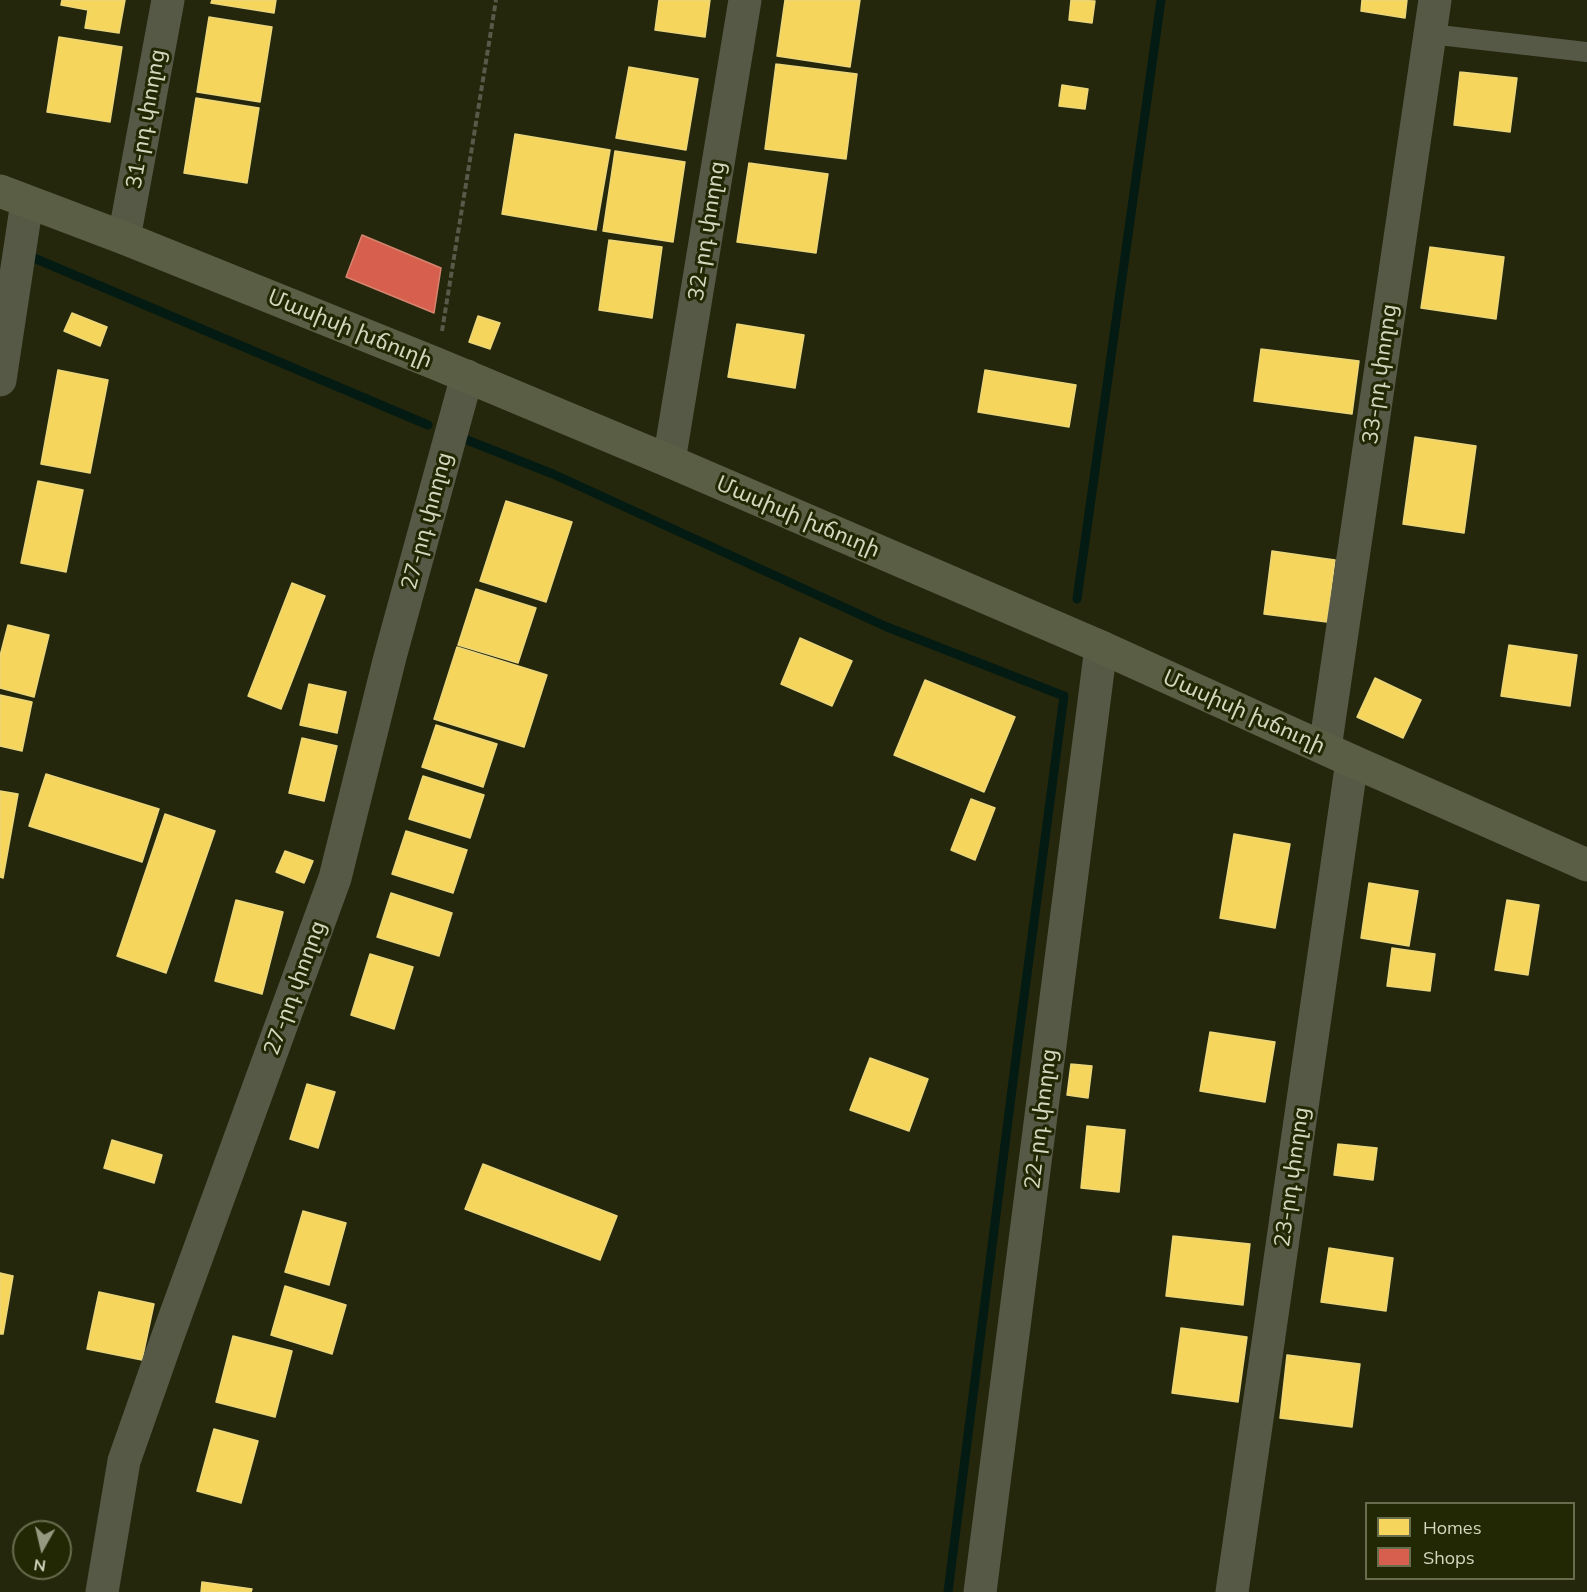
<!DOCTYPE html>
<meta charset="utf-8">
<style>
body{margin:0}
#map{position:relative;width:1587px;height:1592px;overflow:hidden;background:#24270c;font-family:Mulish,sans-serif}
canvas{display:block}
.legend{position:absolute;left:1365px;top:1502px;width:210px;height:78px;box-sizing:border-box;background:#222704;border:2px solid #686d4e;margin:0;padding:8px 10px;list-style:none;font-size:18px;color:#d2d7be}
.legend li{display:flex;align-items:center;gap:12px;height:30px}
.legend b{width:30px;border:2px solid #686d4e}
.north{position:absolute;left:12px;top:1520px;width:60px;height:60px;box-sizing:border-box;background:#222704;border:2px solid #686d4e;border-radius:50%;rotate:188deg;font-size:16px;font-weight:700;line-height:24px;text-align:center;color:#d2d7be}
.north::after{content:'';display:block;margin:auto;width:21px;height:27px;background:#959980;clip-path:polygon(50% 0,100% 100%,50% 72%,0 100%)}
</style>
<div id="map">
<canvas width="1587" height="1592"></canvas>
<ul class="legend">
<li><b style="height:16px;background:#f6d55c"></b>Homes</li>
<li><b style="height:16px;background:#d6604d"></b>Shops</li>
</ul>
<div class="north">N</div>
</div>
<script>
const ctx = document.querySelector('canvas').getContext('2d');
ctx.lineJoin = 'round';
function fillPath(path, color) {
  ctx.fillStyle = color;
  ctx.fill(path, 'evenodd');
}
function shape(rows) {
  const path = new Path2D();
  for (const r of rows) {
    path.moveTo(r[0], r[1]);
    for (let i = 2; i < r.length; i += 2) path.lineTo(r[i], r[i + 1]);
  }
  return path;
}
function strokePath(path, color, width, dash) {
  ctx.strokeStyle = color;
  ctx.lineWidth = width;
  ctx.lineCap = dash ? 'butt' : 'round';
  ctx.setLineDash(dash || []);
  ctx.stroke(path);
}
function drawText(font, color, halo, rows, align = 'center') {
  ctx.font = font + ' Mulish,"Noto Sans Armenian",sans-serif';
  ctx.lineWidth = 6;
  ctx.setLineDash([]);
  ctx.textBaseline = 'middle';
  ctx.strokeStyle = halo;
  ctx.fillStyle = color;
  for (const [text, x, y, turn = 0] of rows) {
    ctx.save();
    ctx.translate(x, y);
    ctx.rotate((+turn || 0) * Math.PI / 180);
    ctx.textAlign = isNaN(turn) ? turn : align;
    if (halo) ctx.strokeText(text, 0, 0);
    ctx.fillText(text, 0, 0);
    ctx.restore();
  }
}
const homes = shape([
 [62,0,125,0,119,33,85,28,88,10,61,5,62,0],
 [212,0,276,0,274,13,211,3,212,0],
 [659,0,710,0,705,37,655,30,659,0],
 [785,0,860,0,850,67,777,56,785,0],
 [1071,0,1095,1,1092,23,1069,20,1071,0],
 [1362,0,1407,0,1405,18,1361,11,1362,0],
 [209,17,272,27,260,102,197,92,209,17],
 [59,37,122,47,110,122,47,112,59,37],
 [776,64,857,74,846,159,765,149,776,64],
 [629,67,698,79,686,150,616,138,629,67],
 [1460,72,1517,78,1510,132,1454,125,1460,72],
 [1062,85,1088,89,1085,109,1059,106,1062,85],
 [196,98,259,108,247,183,184,173,196,98],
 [515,134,610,150,596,230,502,214,515,134],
 [615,151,685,162,673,242,603,231,615,151],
 [749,163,828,174,816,253,737,242,749,163],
 [609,240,662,247,652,318,599,310,609,240],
 [1430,247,1504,257,1496,319,1421,308,1430,247],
 [72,313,107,327,100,346,64,331,72,313],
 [478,316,500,323,490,349,469,342,478,316],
 [737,324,804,335,795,388,728,377,737,324],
 [1261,349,1359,361,1352,414,1254,401,1261,349],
 [58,370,108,380,90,473,41,464,58,370],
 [985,370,1076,385,1069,427,978,412,985,370],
 [1415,437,1476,446,1464,533,1403,524,1415,437],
 [38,481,83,490,66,572,21,563,38,481],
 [506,501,572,522,546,602,480,581,506,501],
 [1272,551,1335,560,1327,622,1264,614,1272,551],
 [292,583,325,596,281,709,248,696,292,583],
 [476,589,536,608,518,663,458,645,476,589],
 [8,625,49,635,34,697,0,688,0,656,8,625],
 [800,638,852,661,832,706,781,684,800,638],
 [1509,645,1577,655,1570,706,1501,696,1509,645],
 [457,647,547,675,524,747,434,719,457,647],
 [1375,678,1421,700,1403,738,1357,717,1375,678],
 [925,680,1015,717,984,792,894,755,925,680],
 [309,684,346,692,337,733,300,725,309,684],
 [0,695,32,702,22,751,0,746,0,695],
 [436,725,497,744,483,787,422,767,436,725],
 [302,738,337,746,324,801,289,793,302,738],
 [46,774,159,809,142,862,29,826,46,774],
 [423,776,484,795,470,838,409,819,423,776],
 [0,791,18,794,3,878,0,877,0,791],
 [971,799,995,808,975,860,951,850,971,799],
 [165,814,215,831,166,973,117,956,165,814],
 [406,831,467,850,453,893,392,874,406,831],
 [1234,834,1290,844,1275,928,1220,918,1234,834],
 [285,851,313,861,304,883,276,872,285,851],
 [1369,883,1418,891,1409,946,1361,938,1369,883],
 [391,893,452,913,439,956,377,937,391,893],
 [236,900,283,912,262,994,215,981,236,900],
 [1507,900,1539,905,1528,975,1495,970,1507,900],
 [1392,948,1435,954,1430,991,1387,986,1392,948],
 [370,954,413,967,394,1029,351,1015,370,954],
 [1210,1032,1275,1042,1265,1102,1200,1091,1210,1032],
 [870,1058,928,1079,909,1131,850,1110,870,1058],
 [1071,1064,1092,1066,1088,1098,1067,1095,1071,1064],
 [307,1084,335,1092,318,1148,290,1139,307,1084],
 [1087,1126,1125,1130,1119,1192,1081,1188,1087,1126],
 [112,1140,162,1155,154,1183,104,1168,112,1140],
 [1338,1144,1377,1148,1373,1180,1334,1175,1338,1144],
 [483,1164,617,1216,600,1260,465,1209,483,1164],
 [303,1211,346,1223,329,1285,285,1272,303,1211],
 [1173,1236,1250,1244,1243,1305,1166,1296,1173,1236],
 [1329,1248,1393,1258,1386,1311,1321,1302,1329,1248],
 [0,1273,13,1276,3,1334,0,1334,0,1273],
 [285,1286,346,1305,332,1354,271,1335,285,1286],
 [99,1292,154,1304,142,1360,87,1349,99,1292],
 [1181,1328,1247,1337,1238,1402,1172,1393,1181,1328],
 [233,1336,292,1351,275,1417,216,1402,233,1336],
 [1287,1355,1360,1364,1352,1427,1280,1418,1287,1355],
 [214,1429,258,1441,241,1503,197,1491,214,1429],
 [202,1582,252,1589,251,1592,201,1592,202,1582]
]);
const shops = shape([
 [362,235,441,268,434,313,346,277,362,235]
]);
const stream = shape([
 [34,258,428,425],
 [467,440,553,474,887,627,1064,696,1018,1042,948,1592],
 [1077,599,1161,0]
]);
const path = shape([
 [442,331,496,0]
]);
const service = shape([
 [1430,34,1587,52]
]);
const minor = shape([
 [124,238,168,0],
 [0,380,27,202],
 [669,461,745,0],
 [1325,748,1435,0],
 [102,1592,124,1461,169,1333,335,878,390,657,467,376],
 [980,1592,1101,647],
 [1232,1592,1352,761]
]);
const primary = shape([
 [0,191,124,238,437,364,669,461,1101,647,1352,761,1587,865]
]);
const streetNames = [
 ["31-րդ փողոց",146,119,-80],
 ["32-րդ փողոց",707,231,-81],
 ["Մասիսի խճուղի",350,329,22],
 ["33-րդ փողոց",1380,374,-82],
 ["Մասիսի խճուղի",798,517,23],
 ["27-րդ փողոց",427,521,-75],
 ["Մասիսի խճուղի",1244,712,24],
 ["27-րդ փողոց",295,988,-70],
 ["22-րդ փողոց",1041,1119,-83],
 ["23-րդ փողոց",1292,1177,-82]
];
fillPath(homes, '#f6d55c');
strokePath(homes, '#ebd679', 1.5);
fillPath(shops, '#d6604d');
strokePath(shops, '#d5846f', 1.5);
strokePath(stream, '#031b13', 9);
strokePath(path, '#575a48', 4, [6, 3]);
strokePath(service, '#565946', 20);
strokePath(minor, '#565946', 33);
strokePath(primary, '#5a5e45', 33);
drawText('22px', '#d2d7be', '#222704', streetNames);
</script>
